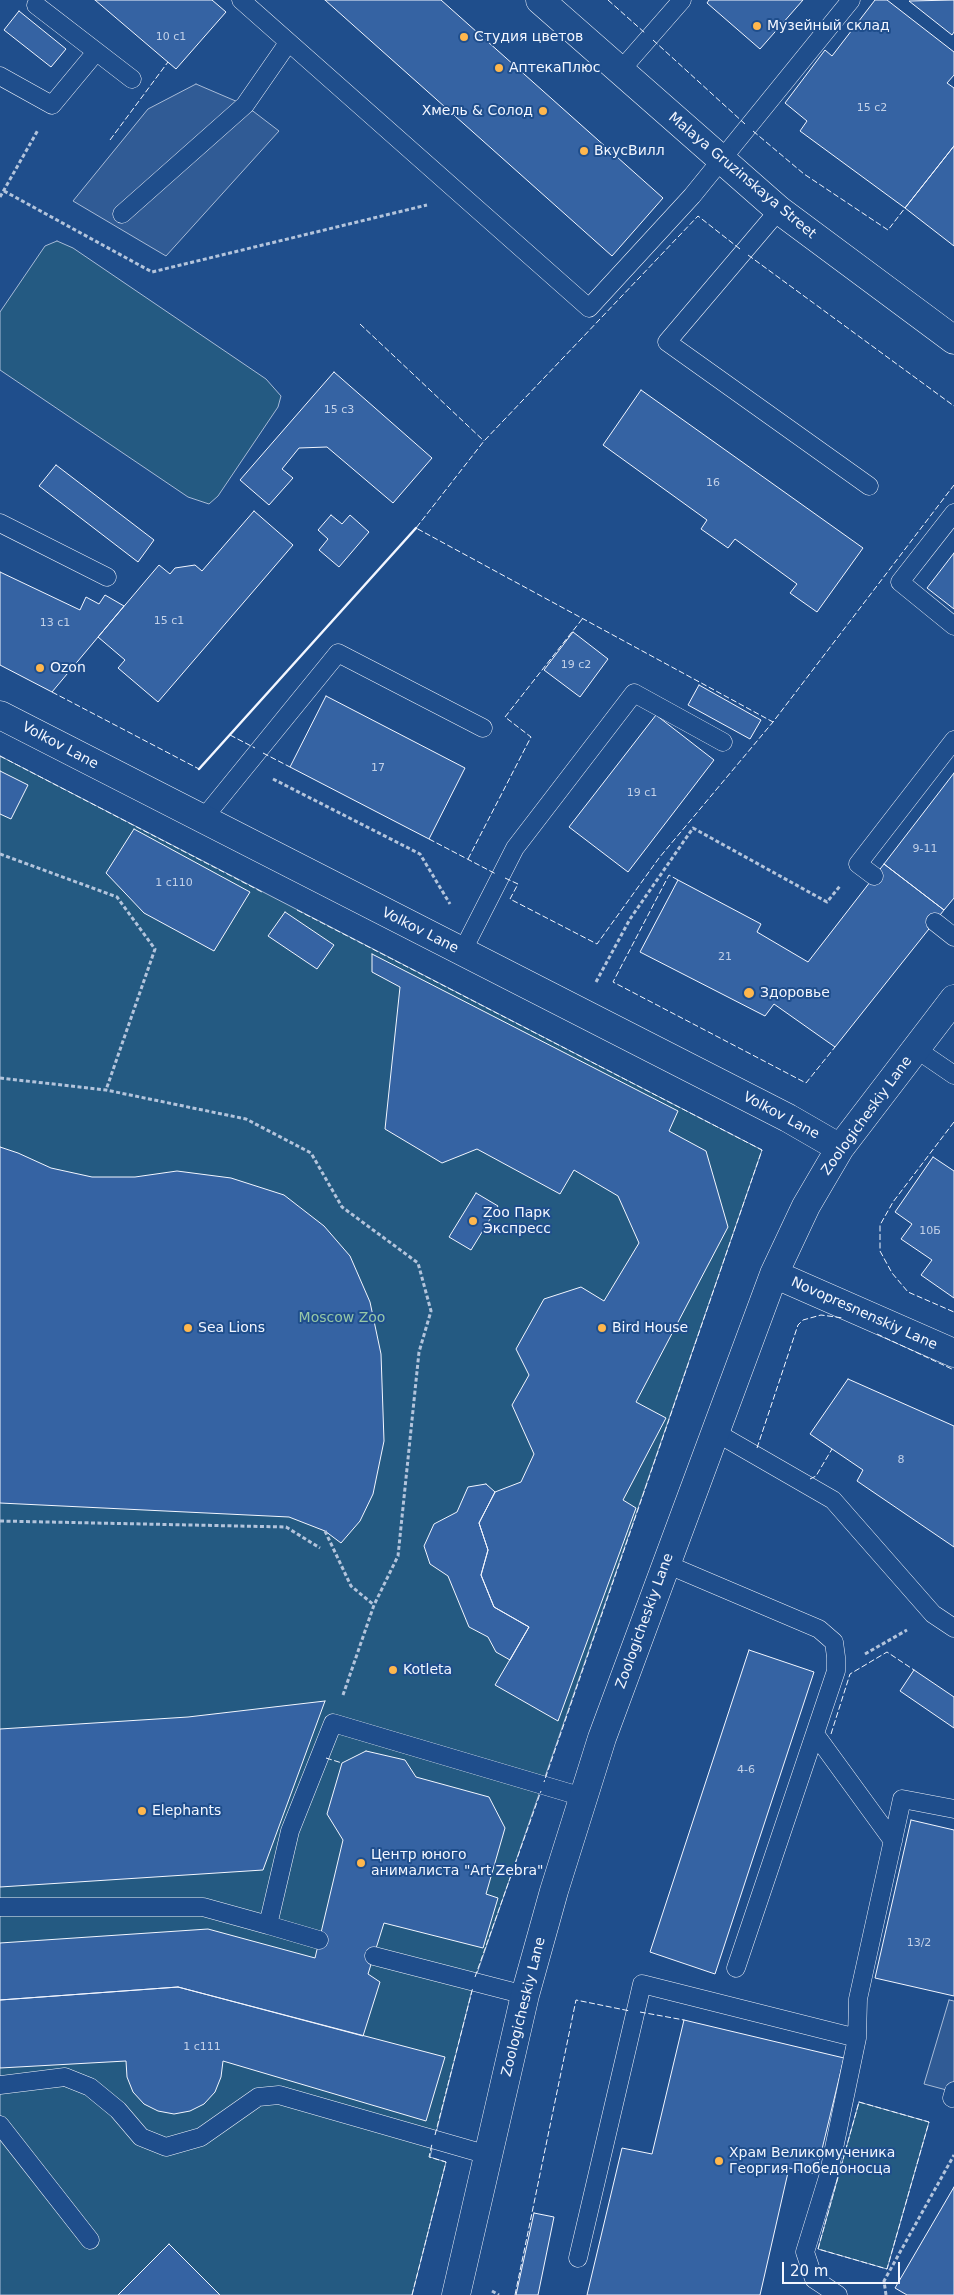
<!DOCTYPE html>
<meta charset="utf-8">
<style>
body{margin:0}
#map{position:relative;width:954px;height:2295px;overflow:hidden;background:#1f4e8c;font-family:"DejaVu Sans",sans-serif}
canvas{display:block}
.scale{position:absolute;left:782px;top:2262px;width:118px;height:22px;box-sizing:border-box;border:2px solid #f2f6ff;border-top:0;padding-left:6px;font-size:15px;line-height:18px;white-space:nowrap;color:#f2f6ff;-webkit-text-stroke:4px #1f4e8c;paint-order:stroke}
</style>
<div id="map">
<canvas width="954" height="2295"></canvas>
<div class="scale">20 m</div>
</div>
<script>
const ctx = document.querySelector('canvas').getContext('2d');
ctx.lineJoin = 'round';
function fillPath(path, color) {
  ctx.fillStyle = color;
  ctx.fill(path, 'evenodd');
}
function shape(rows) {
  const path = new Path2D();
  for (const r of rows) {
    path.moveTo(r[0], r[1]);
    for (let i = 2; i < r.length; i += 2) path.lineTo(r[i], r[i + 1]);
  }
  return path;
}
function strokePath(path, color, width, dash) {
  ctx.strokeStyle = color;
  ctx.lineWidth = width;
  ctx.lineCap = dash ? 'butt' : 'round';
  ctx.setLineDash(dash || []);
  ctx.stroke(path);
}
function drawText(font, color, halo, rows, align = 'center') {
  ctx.font = font + ' "DejaVu Sans",sans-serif';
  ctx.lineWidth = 4;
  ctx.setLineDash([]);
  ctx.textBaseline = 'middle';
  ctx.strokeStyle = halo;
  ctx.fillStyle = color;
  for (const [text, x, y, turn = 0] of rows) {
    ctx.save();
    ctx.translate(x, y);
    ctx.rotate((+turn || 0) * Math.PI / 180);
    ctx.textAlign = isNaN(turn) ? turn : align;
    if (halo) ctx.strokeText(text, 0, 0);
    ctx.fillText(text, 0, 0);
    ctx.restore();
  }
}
const green = shape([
 [57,241,73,248,266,379,281,396,278,407,218,496,209,504,188,497,0,370,0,312,45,246,57,241],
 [0,756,762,1150,474,1982,430,2157,446,2162,412,2295,0,2295,0,756],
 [859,2102,929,2122,887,2269,818,2249,859,2102]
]);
const parking = shape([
 [196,84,245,105,279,131,166,256,73,201,148,109,196,84],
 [949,2000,954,2001,954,2092,924,2084,949,2000]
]);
const building = shape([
 [95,0,212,0,226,12,176,69,95,0],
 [325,0,441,0,663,198,612,256,325,0],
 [709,0,803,0,760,49,707,3,709,0],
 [875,0,887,0,954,52,954,75,947,83,954,88,954,146,905,208,800,131,807,121,785,103,825,50,832,56,875,0],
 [954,0,954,32,952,35,909,1,954,0],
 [19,11,66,49,51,67,4,30,19,11],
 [954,146,954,246,905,208,954,146],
 [334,372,432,458,393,503,327,447,299,448,282,469,293,478,269,505,240,480,334,372],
 [641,390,863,548,817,612,790,593,797,584,735,539,728,548,701,529,707,520,603,445,641,390],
 [56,465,154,540,138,562,39,486,56,465],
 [254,511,293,545,158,702,118,668,125,660,98,637,159,565,170,574,175,568,195,565,202,571,254,511],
 [331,515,342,524,350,515,369,532,339,567,319,550,328,539,318,530,331,515],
 [954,553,954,609,927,588,954,553],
 [0,572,80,610,86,597,99,604,105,595,124,606,52,692,0,665,0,572],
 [573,632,608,659,580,697,544,670,573,632],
 [699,685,761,720,750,739,688,705,699,685],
 [326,696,465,768,429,839,290,767,326,696],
 [656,715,714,760,628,872,569,827,656,715],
 [0,771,28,785,11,819,0,814,0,771],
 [954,773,954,898,944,910,884,864,954,773],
 [134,829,250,892,214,951,144,913,106,873,134,829],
 [884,864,944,910,835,1047,774,1004,765,1016,640,952,678,880,761,924,757,932,808,962,884,864],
 [285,912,334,945,317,969,268,936,285,912],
 [372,954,678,1111,669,1131,706,1151,728,1227,636,1402,666,1418,623,1500,636,1508,558,1721,495,1685,529,1627,494,1607,481,1575,488,1550,479,1523,495,1492,521,1482,534,1454,512,1405,529,1375,516,1349,544,1299,581,1287,604,1301,639,1243,618,1196,574,1170,560,1194,477,1149,442,1163,385,1129,400,987,372,972,372,954],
 [0,1147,18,1153,51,1168,92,1177,135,1177,177,1171,231,1178,284,1195,324,1226,350,1256,370,1302,381,1354,384,1441,373,1494,360,1521,341,1543,325,1531,289,1517,0,1503,0,1147],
 [933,1157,954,1171,954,1298,921,1275,932,1260,901,1239,912,1224,895,1212,933,1157],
 [476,1193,498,1206,471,1250,449,1237,476,1193],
 [848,1379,954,1426,954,1547,857,1481,863,1470,810,1434,848,1379],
 [486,1484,495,1492,479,1523,488,1550,481,1575,494,1607,529,1627,510,1660,496,1652,488,1637,469,1627,448,1576,430,1564,424,1546,434,1524,457,1512,468,1487,486,1484],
 [749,1650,814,1672,715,1974,650,1952,749,1650],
 [914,1670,954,1697,954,1728,900,1691,914,1670],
 [325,1701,263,1870,0,1887,0,1729,188,1717,325,1701],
 [366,1751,405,1760,416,1777,489,1797,505,1828,486,1894,498,1898,483,1948,384,1923,368,1974,380,1982,363,2036,178,1987,0,2000,0,1943,208,1929,315,1958,343,1840,327,1814,342,1763,366,1751],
 [911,1820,954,1830,954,1996,875,1978,911,1820],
 [178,1987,445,2057,426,2121,223,2061,221,2077,215,2092,204,2104,190,2111,174,2114,158,2111,144,2104,133,2092,127,2077,126,2061,0,2068,0,2000,178,1987],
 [684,2020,844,2058,816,2174,789,2168,760,2295,587,2295,622,2148,652,2154,684,2020],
 [954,2187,954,2295,907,2295,895,2288,954,2187],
 [534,2213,554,2217,538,2295,516,2295,534,2213],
 [169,2244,220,2295,118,2295,169,2244]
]);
const path = shape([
 [4,191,152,272,427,205],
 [0,197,38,130],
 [273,779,420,854,450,904],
 [0,854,117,897,155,949,106,1090],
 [596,982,630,919,693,828,827,902,840,886],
 [0,1078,106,1090,246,1119,311,1153,342,1207,418,1263,431,1311,419,1352,398,1556,374,1605,343,1695],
 [0,1521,286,1527,320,1548],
 [325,1531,351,1586,374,1605],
 [865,1654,907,1630],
 [492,2291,499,2295],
 [886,2295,884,2281,954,2155]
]);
const service = shape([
 [241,0,589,308,692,196,851,0],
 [36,5,132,79],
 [620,71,682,0],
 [0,76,52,105,96,52],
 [779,210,667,342,869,486],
 [122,214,245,105,288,43],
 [954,513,900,582,954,626],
 [0,523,107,577],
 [202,820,338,653,483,728],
 [874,876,858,864,954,740],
 [935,922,954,937],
 [462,952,515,848,634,693,723,742],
 [916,1049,954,1075],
 [715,1432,833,1500,933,1614,954,1628],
 [666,1564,819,1629,834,1642,836,1657,836,1671,736,1968],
 [815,1734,893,1841],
 [0,1907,203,1907,268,1925,290,1831,333,1723,583,1797],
 [268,1925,319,1940],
 [374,1956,525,1995],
 [857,2038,858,1999,902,1799,954,1809],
 [0,2085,65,2077,90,2087,118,2110,141,2137,166,2147,201,2137,258,2097,279,2095,488,2155],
 [952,2098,954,2091],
 [0,2125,90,2240],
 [578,2258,642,1984,857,2038,828,2177,805,2252,814,2279,838,2295]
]);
const minor = shape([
 [0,715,788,1118,840,1148],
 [774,1274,954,1353],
 [456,2295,525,1995,554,1891,602,1738,774,1274,806,1206,840,1148,954,999]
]);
const tertiary = shape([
 [540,0,779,210,954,340]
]);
const fence = shape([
 [608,0,645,33],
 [653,40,745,124],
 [753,131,804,174,888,230,905,208],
 [110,140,168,62],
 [740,249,698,216,484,441,416,528,773,722],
 [748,255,954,406],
 [360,324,484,441],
 [52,692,199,769],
 [230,735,255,748],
 [263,753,290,767],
 [0,756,262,892],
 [429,839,496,874],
 [468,859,531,737,505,717,583,618],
 [505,878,518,884,510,899,597,944,659,858,773,722,954,485],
 [678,880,669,875,613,982,806,1083,835,1047],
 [297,910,762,1150,544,1782],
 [954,1122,893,1202,880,1225,880,1251,892,1273,908,1292,954,1312],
 [877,1334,954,1370],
 [757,1448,798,1325,803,1320,821,1315,843,1318],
 [810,1479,816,1476,832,1449],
 [831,1734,850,1674,887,1652,914,1670],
 [326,1758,342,1763],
 [475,1977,541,1791],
 [640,2012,684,2020],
 [859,2102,929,2122,887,2269,818,2249,859,2102],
 [435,2135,473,1987],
 [412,2295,446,2162,429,2157,432,2144],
 [515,2295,576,2000,630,2011]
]);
const wall = shape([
 [199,769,416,528]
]);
const markers = [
 [757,26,5,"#ffb74d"],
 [464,37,5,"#ffb74d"],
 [499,68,5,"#ffb74d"],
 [543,111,5,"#ffb74d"],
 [584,151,5,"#ffb74d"],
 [40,668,5,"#ffb74d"],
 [749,993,6,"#ffb74d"],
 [473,1221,5,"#ffb74d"],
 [188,1328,5,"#ffb74d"],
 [602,1328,5,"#ffb74d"],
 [393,1670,5,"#ffb74d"],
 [142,1811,5,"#ffb74d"],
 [361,1863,5,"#ffb74d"],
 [719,2161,5,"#ffb74d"]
];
const numberNames = [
 ["10 с1",171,37],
 ["15 с2",872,108],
 ["15 с3",339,410],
 ["16",713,483],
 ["15 с1",169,621],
 ["13 с1",55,623],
 ["19 с2",576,665],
 ["17",378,768],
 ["19 с1",642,793],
 ["9-11",925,849],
 ["1 с110",174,883],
 ["21",725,957],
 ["10Б",930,1231],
 ["8",901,1460],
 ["4-6",746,1770],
 ["13/2",919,1943],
 ["1 с111",202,2047]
];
const poiNames = [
 ["Музейный склад",767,26],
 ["Студия цветов",474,37],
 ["АптекаПлюс",509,68],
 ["Хмель & Солод",533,111,"right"],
 ["ВкусВилл",594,151],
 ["Ozon",50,668],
 ["Здоровье",760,993],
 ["Zoo Парк",483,1213],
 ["Экспресс",483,1229],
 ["Sea Lions",198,1328],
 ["Bird House",612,1328],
 ["Kotleta",403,1670],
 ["Elephants",152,1811],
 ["Центр юного",371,1855],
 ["анималиста \"Art Zebra\"",371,1871],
 ["Храм Великомученика",729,2153],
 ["Георгия Победоносца",729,2169]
];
const streetNames = [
 ["Malaya Gruzinskaya Street",742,176,40],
 ["Volkov Lane",60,746,28],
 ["Volkov Lane",420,931,27],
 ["Volkov Lane",781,1116,28],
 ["Zoologicheskiy Lane",867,1116,-54],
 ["Novopresnenskiy Lane",864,1314,24],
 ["Zoologicheskiy Lane",645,1621,-70],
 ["Zoologicheskiy Lane",524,2007,-76]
];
const parkNames = [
 ["Moscow Zoo",342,1318]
];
fillPath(green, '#245a82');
strokePath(green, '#a8bbd7', 1);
fillPath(parking, '#305b95');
strokePath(parking, '#a8bbd7', 1);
fillPath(building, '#3563a3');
strokePath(building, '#f2f6ff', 1);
strokePath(service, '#f2f6ff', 19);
strokePath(minor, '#f2f6ff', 29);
strokePath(tertiary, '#f2f6ff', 29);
strokePath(path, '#b3c4dc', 3, [4, 2.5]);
strokePath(service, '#1f4e8c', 18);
strokePath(minor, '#1f4e8c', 28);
strokePath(tertiary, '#1f4e8c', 28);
strokePath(fence, '#f2f6ff', 1, [6, 2.5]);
strokePath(wall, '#f2f6ff', 2.5);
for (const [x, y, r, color] of markers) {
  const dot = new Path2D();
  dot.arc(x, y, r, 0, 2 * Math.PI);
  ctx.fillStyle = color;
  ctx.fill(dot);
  strokePath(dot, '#1f4e8c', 2);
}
drawText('11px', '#c3d1e8', null, numberNames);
drawText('14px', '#f2f6ff', '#1f4e8c', poiNames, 'left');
drawText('14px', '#f2f6ff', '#1f4e8c', streetNames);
drawText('14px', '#97c8a6', '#1f4e8c', parkNames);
</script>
